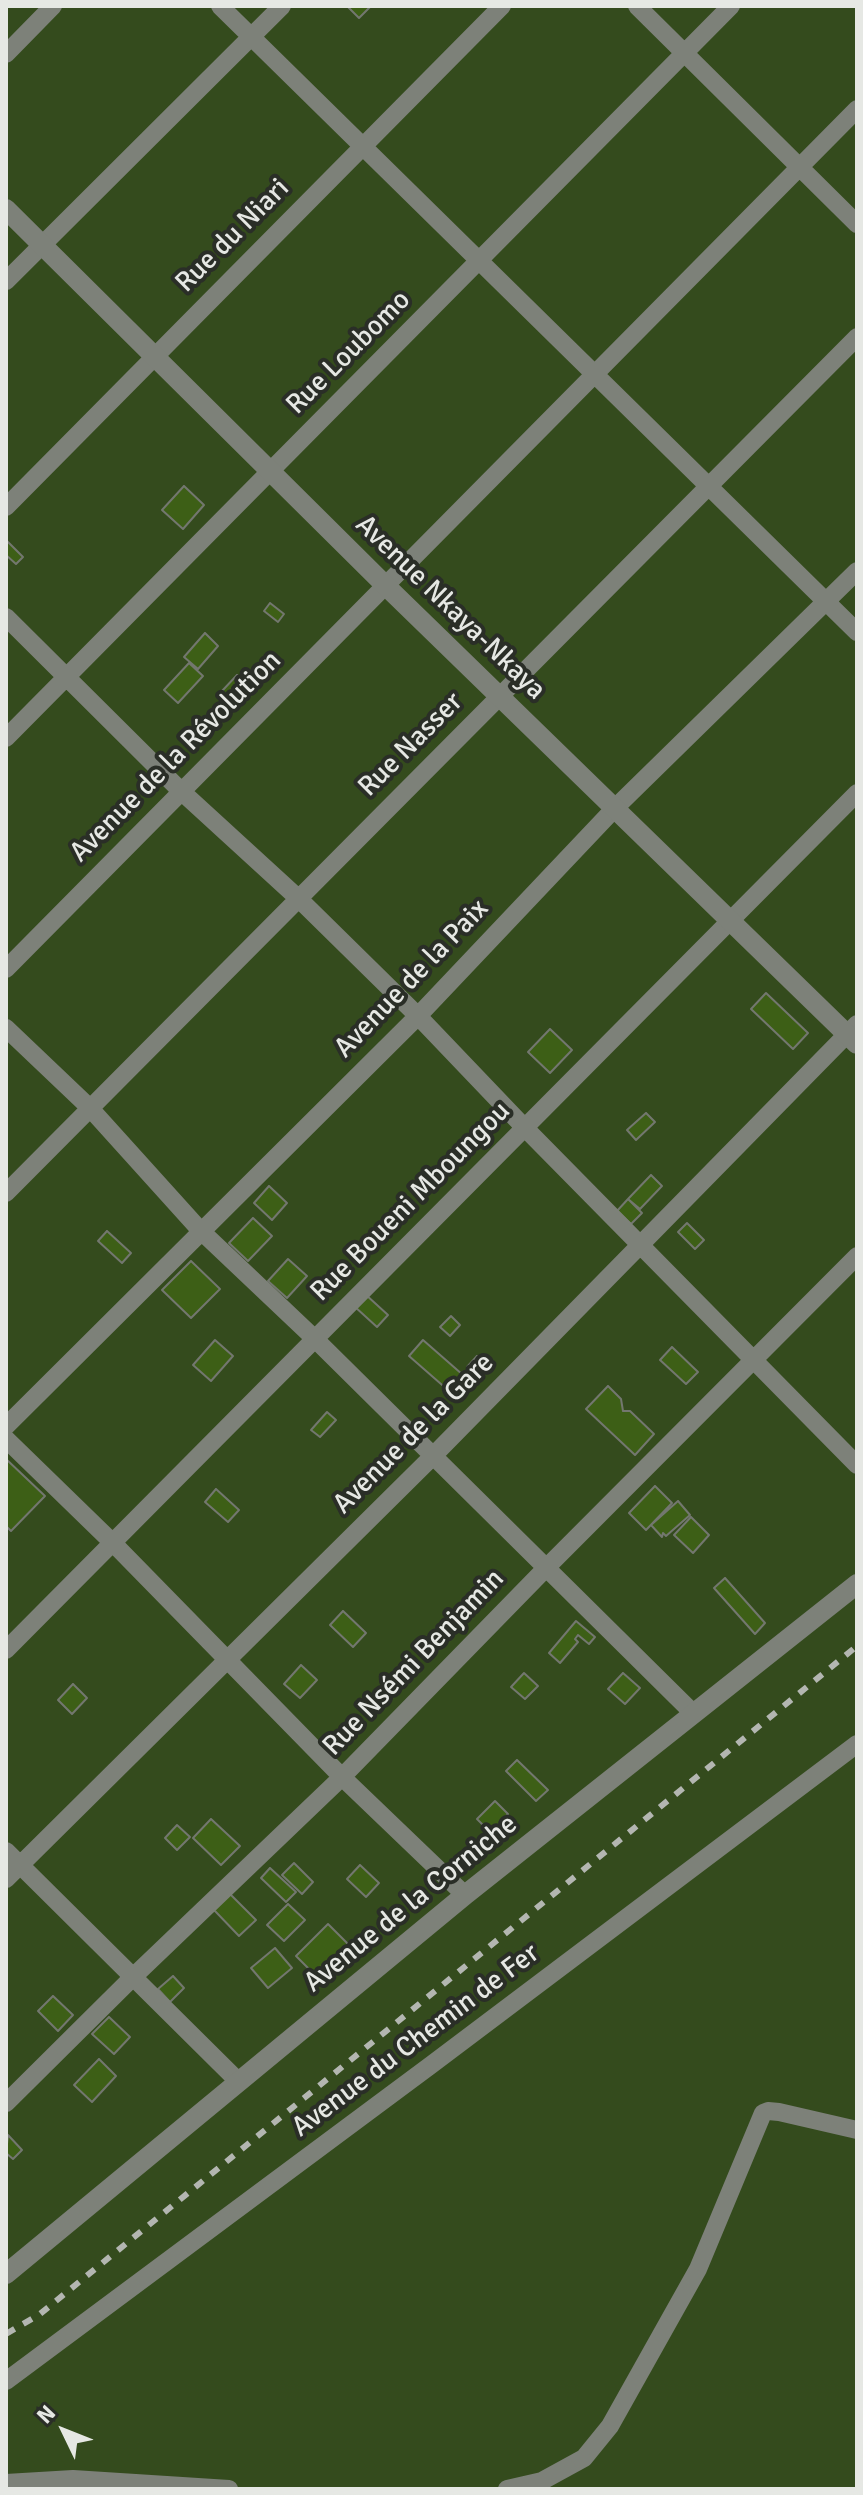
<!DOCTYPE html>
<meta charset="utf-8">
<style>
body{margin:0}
#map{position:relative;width:863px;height:2495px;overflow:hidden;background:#343831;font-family:Signika,sans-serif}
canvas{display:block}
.frame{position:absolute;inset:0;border:8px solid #e6e8e4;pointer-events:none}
.north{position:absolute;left:24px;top:2391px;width:80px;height:80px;-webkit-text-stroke:6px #2a2e27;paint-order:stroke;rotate:313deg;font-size:22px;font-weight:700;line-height:32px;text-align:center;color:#e6e8e4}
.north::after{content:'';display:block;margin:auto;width:28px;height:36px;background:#e6e8e4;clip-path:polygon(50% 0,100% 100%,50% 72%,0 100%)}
</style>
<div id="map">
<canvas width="863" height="2495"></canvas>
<div class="frame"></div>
<div class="north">N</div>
</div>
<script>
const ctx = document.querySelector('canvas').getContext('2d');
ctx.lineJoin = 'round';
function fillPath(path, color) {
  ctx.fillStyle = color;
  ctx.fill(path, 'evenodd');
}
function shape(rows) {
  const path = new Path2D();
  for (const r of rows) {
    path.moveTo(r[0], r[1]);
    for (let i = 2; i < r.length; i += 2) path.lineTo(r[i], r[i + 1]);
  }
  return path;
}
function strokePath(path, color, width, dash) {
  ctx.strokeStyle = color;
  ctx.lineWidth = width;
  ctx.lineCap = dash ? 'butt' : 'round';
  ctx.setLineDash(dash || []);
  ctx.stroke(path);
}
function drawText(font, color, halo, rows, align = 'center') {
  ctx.font = font + ' Signika,sans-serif';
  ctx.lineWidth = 8;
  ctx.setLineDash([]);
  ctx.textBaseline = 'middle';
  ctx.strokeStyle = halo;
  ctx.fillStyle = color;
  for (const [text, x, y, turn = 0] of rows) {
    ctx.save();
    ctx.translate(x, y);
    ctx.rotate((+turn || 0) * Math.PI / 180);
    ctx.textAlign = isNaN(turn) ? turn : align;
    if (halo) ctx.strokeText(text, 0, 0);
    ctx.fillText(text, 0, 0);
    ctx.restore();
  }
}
const green = shape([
 [6,6,857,6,857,2489,6,2489]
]);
const building = shape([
 [347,6,371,6,359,18,347,6],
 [184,486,204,505,183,529,162,510,184,486],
 [6,540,23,557,16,564,6,555,6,540],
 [270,603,284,614,278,622,264,611,270,603],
 [205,633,218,646,198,669,184,657,205,633],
 [189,663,203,676,178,703,164,690,189,663],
 [237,675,244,682,229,697,222,691,237,675],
 [766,993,808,1033,793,1049,751,1009,766,993],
 [550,1029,572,1050,550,1073,528,1052,550,1029],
 [646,1113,655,1122,636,1140,627,1130,646,1113],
 [651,1175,662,1186,640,1209,628,1199,651,1175],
 [269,1186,287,1203,272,1220,254,1203,269,1186],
 [628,1199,642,1213,631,1224,617,1211,628,1199],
 [253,1218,272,1236,248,1261,229,1243,253,1218],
 [687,1223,704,1240,695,1249,678,1232,687,1223],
 [107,1231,131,1253,122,1263,98,1241,107,1231],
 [288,1259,307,1276,287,1298,268,1281,288,1259],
 [191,1261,220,1289,191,1318,162,1290,191,1261],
 [365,1294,388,1315,377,1327,354,1306,365,1294],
 [451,1316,460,1325,450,1336,440,1327,451,1316],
 [215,1340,233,1356,211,1381,193,1365,215,1340],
 [423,1340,463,1375,449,1391,409,1356,423,1340],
 [672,1347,698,1372,686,1384,660,1360,672,1347],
 [477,1356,484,1362,474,1373,467,1367,477,1356],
 [608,1386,621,1399,623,1411,630,1411,654,1434,635,1455,586,1409,608,1386],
 [327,1412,336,1420,320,1437,311,1430,327,1412],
 [6,1459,45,1496,11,1531,6,1526,6,1459],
 [655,1486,672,1503,646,1530,629,1513,655,1486],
 [216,1489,239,1510,228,1522,205,1502,216,1489],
 [678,1501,690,1515,666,1536,663,1533,662,1537,651,1525,678,1501],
 [691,1517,709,1535,693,1553,674,1535,691,1517],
 [725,1578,765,1623,755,1634,714,1588,725,1578],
 [343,1611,366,1633,353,1647,330,1625,343,1611],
 [576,1621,595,1637,589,1644,578,1635,575,1639,578,1642,560,1663,549,1653,576,1621],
 [301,1665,317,1680,300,1698,284,1684,301,1665],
 [524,1673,538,1686,525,1699,511,1687,524,1673],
 [623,1673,640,1688,625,1704,608,1689,623,1673],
 [73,1684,87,1698,72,1714,58,1700,73,1684],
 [517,1760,548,1790,536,1801,506,1771,517,1760],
 [495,1801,508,1814,491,1833,477,1819,495,1801],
 [211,1819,240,1846,221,1865,193,1838,211,1819],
 [177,1825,190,1837,177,1850,165,1838,177,1825],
 [294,1863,313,1882,302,1894,282,1875,294,1863],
 [360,1865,379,1883,366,1897,347,1879,360,1865],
 [270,1868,296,1892,286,1902,261,1878,270,1868],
 [230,1894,256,1920,239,1936,214,1910,230,1894],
 [288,1904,305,1920,284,1941,267,1925,288,1904],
 [328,1924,354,1950,322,1982,296,1956,328,1924],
 [275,1948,292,1968,268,1988,251,1968,275,1948],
 [173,1976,184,1988,170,2002,158,1989,173,1976],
 [53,1996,73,2015,58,2031,38,2011,53,1996],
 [109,2017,130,2037,114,2054,92,2034,109,2017],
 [99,2059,116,2076,92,2102,74,2085,99,2059],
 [8,2135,22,2150,13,2159,6,2153,8,2135]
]);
const minor = shape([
 [220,6,857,632],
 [637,6,857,224],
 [6,54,53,6],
 [6,281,282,6],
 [6,507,502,6],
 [6,617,181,791,299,899,418,1016,524,1127,857,1465],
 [6,738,731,6],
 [6,969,857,109],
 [6,1028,89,1107,200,1230,315,1339,693,1713],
 [6,1193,857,337],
 [6,1426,418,1016,615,808,857,571],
 [6,1439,114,1544,342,1777,465,1895],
 [6,1650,857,793],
 [6,1851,238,2081],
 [6,1879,433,1456,857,1024],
 [6,2103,132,1978,342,1777,547,1567,857,1256],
 [6,2381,431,2065,857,1744],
 [6,2483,73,2479,229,2489],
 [507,2489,542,2481,584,2458,610,2426,698,2269,763,2113,768,2111,779,2112,857,2130]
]);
const tertiary = shape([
 [6,209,386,586,857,1044],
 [6,2274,465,1895,857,1584]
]);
const rail = shape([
 [6,2334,40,2314,857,1646]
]);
const streetNames = [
 ["Rue du Niari",233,236,-45],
 ["Rue Loubomo",349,353,-45],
 ["Avenue Nkaya-Nkaya",450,608,44],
 ["Rue Nasser",411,745,-45],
 ["Avenue de la Révolution",176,757,-45],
 ["Avenue de la Paix",412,979,-46],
 ["Rue Boueni Mboungou",411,1202,-45],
 ["Avenue de la Gare",414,1434,-45],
 ["Rue Nsémi Benjamin",414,1663,-46],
 ["Avenue de la Corniche",411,1904,-39],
 ["Avenue du Chemin de Fer",416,2041,-37]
];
fillPath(green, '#344b1d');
fillPath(building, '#3d5f16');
strokePath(building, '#73776f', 2);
strokePath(minor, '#7d8179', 18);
strokePath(tertiary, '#7d8179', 20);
strokePath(rail, '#b3b6b1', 6, [10, 10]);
drawText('28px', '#e6e8e4', '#2a2e27', streetNames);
</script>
